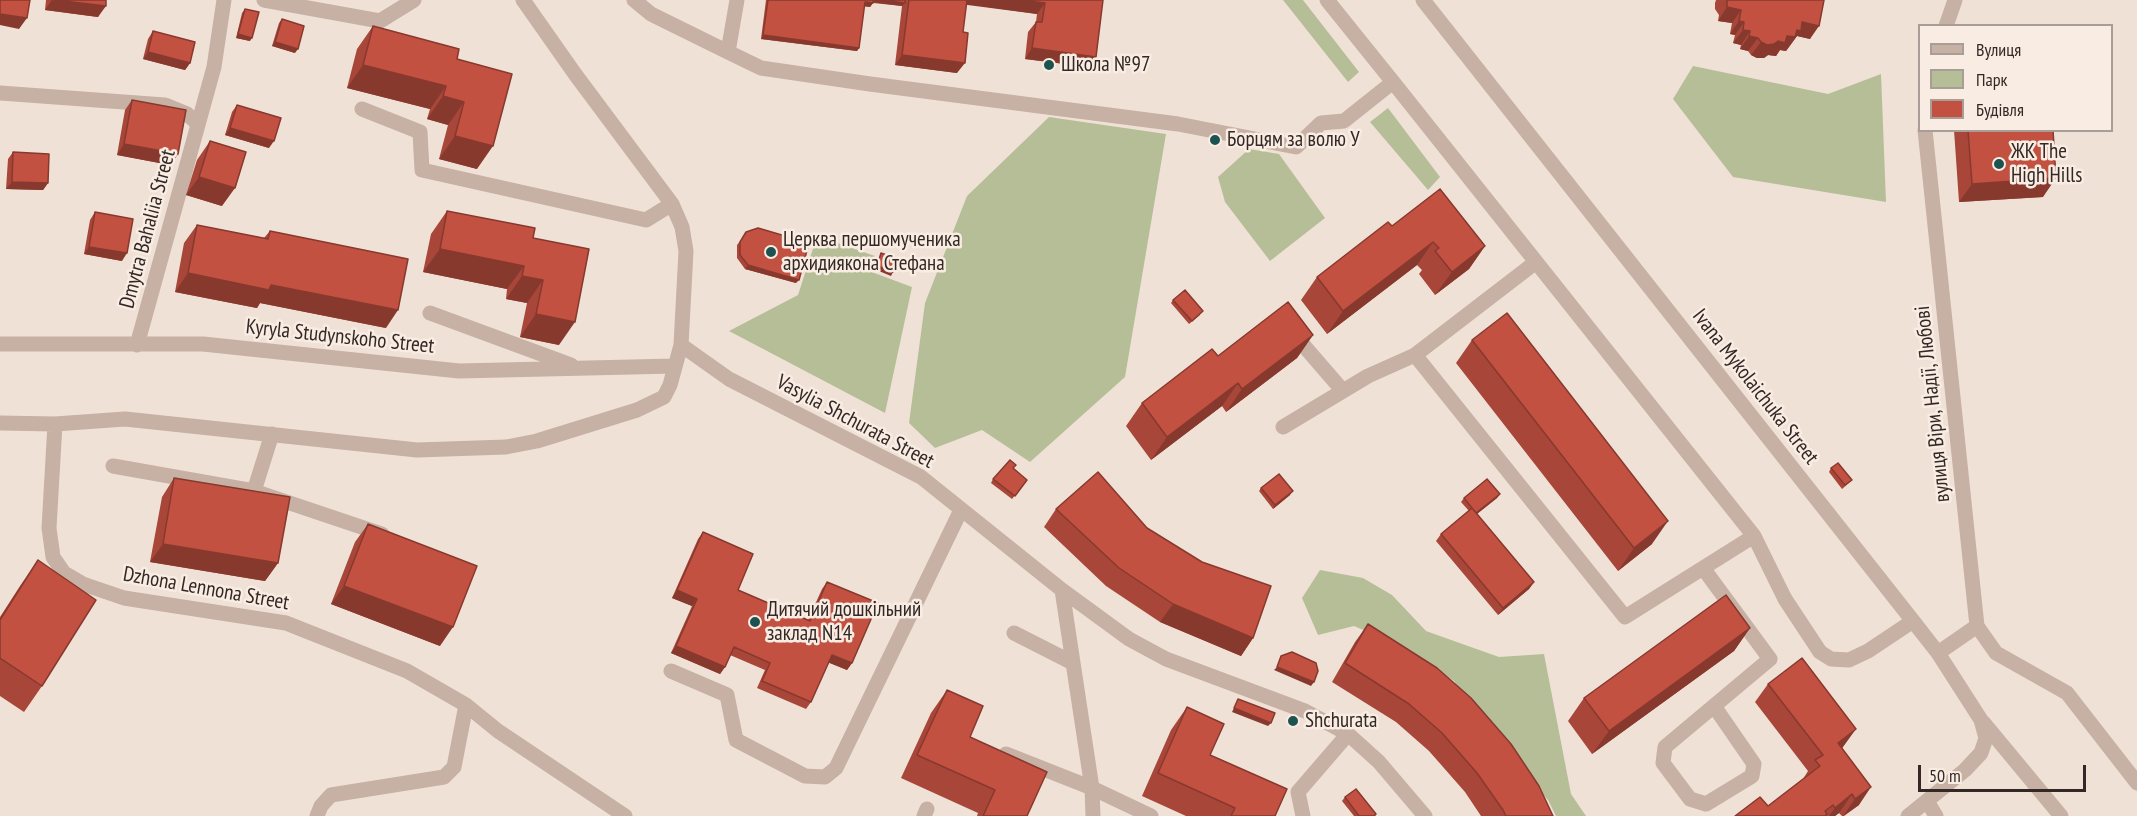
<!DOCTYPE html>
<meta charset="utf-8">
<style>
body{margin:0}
#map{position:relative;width:2137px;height:816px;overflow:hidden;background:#f0e1d7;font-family:"PT Sans Narrow",sans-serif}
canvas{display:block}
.legend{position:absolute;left:1918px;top:24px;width:195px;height:108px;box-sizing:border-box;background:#f8ece3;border:2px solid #a99e97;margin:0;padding:8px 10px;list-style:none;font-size:18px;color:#332825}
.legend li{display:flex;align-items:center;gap:12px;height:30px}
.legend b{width:30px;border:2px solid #a99e97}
.scale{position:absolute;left:1918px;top:765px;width:168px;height:27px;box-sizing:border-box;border:3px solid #332825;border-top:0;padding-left:8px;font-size:18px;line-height:21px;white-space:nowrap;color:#332825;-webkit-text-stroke:4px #f8ece3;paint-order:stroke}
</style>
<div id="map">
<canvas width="2137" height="816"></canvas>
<ul class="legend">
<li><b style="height:8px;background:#c7b0a4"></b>Вулиця</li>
<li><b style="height:16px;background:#b6be98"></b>Парк</li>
<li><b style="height:16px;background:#c35142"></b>Будівля</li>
</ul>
<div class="scale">50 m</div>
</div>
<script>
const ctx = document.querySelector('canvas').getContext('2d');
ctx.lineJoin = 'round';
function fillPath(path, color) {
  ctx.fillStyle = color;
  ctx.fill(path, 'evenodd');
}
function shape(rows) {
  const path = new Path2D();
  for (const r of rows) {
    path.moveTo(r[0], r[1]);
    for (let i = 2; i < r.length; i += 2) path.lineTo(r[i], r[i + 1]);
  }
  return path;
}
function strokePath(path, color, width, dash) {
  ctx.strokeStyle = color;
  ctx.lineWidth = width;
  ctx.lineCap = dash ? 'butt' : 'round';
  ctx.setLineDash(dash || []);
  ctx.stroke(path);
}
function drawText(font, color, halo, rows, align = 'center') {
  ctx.font = font + ' "PT Sans Narrow",sans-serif';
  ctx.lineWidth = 5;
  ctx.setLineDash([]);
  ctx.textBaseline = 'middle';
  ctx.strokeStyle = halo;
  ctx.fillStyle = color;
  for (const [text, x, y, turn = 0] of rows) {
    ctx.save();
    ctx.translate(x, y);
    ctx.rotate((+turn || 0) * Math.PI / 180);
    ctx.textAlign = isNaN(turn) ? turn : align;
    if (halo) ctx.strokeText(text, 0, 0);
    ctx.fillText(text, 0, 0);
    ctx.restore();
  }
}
const green = shape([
 [1283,0,1303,0,1359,72,1348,82],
 [1693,66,1828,94,1881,74,1886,202,1733,177,1673,99],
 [1388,108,1440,177,1428,190,1370,122],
 [1049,117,1166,134,1125,377,1030,462,982,430,935,448,909,423,925,303,967,196],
 [1249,149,1279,154,1325,218,1270,261,1225,202,1218,177],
 [817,236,875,256,869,271,912,287,885,413,729,331,798,295],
 [1320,570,1363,578,1392,595,1426,631,1499,657,1544,654,1571,794,1586,816,1556,816,1548,800,1492,736,1454,681,1410,650,1354,626,1318,635,1302,598]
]);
const minor = shape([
 [264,0,380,21,414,0],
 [523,0,575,74,672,204,682,227,686,251,681,345,729,379,921,477,1062,590,1129,639,1166,659,1305,711,1348,734,1379,762,1425,816],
 [634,0,651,14,728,52],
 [737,0,728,52,761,68,870,84,1178,124,1296,147,1321,123,1344,121,1393,82,1754,536,1785,599,1820,652,1831,659,1849,660,1868,651,1913,621],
 [1327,0,1393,82],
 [1423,0,1913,621,1938,653,1981,720,1986,738,1981,753,1965,770,1908,816],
 [1946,26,1955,0],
 [0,93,165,105,187,114,198,124],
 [362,109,420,132,422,170,646,220,672,204],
 [1925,130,1977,626,1938,653],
 [1536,262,1415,355,1625,617,1754,536],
 [430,313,571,365],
 [1292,332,1343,391],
 [0,344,203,344,459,371,675,366],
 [137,345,214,67,224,0],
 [0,423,55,424,125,419,417,450,506,447,537,441,637,410,664,397,670,385,681,345],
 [55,424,49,528,53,557,64,573,83,584,124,598,286,623,407,671,466,705,498,731,625,816],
 [1283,427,1368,376,1415,355],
 [113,466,254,491,382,534],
 [254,491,272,434],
 [1703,568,1770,659,1665,747,1663,763,1690,799,1706,804,1752,776,1754,764,1714,706],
 [1062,590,1092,788,1151,816],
 [1977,626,1996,653,2067,693,2137,783],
 [1014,633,1073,663],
 [671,671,727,695,736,740,805,776,825,777,836,768,961,510],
 [1983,722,2061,816],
 [1006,754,1092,788,1093,816],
 [1927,801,1936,816],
 [317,816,321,806,331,795,444,777,454,767,466,705],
 [924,816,927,809],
 [1303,816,1298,792,1348,734]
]);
const wall = shape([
 [46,0,106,0,98,17,45,10],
 [766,0,1103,0,1096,57,1089,67,1025,59,1028,32,1036,22,1037,14,966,4,957,73,895,65,902,6,873,3,870,7,864,6,859,48,857,51,761,39],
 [1716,0,1824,0,1810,39,1797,36,1786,51,1780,50,1776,56,1768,55,1764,58,1757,58,1751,55,1748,51,1740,49,1741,45,1733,43,1735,35,1730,34,1732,23,1718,21,1719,15,1715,9,1715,3],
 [245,9,250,41,236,38,242,13],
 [282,19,295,53,272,46,279,23],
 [373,26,457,59,477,169,439,159,448,125,427,119,430,109,347,88,357,49],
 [153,31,190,63,185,70,143,59,148,39],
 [132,100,178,154,170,165,117,155,125,110],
 [237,105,269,148,225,135,232,112],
 [1954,130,2058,130,2053,131,2043,197,1959,202],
 [210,141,222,206,186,195,197,160],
 [13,152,48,183,43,190,6,189,8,159],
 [447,211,533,238,559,345,520,337,527,303,506,299,507,289,423,272,431,234],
 [95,212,122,261,84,254,90,220],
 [197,225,264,238,270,231,386,328,260,303,257,308,175,292,184,243],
 [1392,226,1485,246,1469,269,1435,295,1419,274,1422,270,1417,265,1327,334,1301,300,1317,277],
 [744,236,796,283,745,269,737,258,737,245],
 [1173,300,1200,315,1189,324,1171,303],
 [1313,335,1297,358,1226,412,1222,406,1151,460,1126,426,1142,403,1218,356],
 [1472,340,1652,544,1618,571,1456,363],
 [1013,468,1027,480,1012,499,991,483,993,479],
 [1831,468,1852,480,1849,483,1842,489,1829,472],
 [174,478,278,563,265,581,150,562,162,497],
 [1261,488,1290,495,1273,509,1259,491],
 [1500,494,1497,498,1477,514,1534,582,1529,589,1498,615,1436,541,1441,534,1469,511,1461,502,1464,498],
 [1056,509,1147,528,1253,638,1241,656,1160,622,1106,586,1044,527],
 [368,524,440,646,331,604,355,542],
 [703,532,738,590,808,620,822,589,827,582,852,663,847,670,828,662,811,702,806,709,757,688,765,670,730,655,725,667,720,674,671,653,692,606,672,598,698,539],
 [38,560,42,686,24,712,0,696,0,617,20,586],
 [1368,624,1553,816,1481,816,1465,792,1429,751,1396,722,1332,682,1355,642],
 [1750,628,1734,651,1592,754,1568,721,1584,698],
 [1768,684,1843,747,1842,748,1859,805,1844,816,1842,816,1839,813,1835,816,1735,816,1768,806,1803,779,1808,771,1755,702],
 [947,690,970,737,1027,816,977,816,978,813,901,778,931,713],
 [1187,707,1210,755,1275,816,1186,816,1142,796,1171,730],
 [1345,797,1376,814,1375,816,1354,816,1342,801]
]);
const shadedWall = shape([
 [52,0,106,6,98,17,45,10],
 [873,0,883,0,905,3,902,6,871,2],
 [963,0,1020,0,1045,3,1037,14,960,4],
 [865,2,873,3,870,7,862,6],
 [1727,7,1741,10,1732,23,1718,21],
 [0,14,27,18,19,29,0,25],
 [1739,21,1744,22,1735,35,1730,34],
 [1802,22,1819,26,1810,39,1797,36,1786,51,1780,50,1776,56,1768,55,1764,58,1757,58,1751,55,1761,42,1778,41,1787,36],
 [1743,30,1750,31,1741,45,1733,43],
 [238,34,252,38,250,41,236,38],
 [763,35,859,48,857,51,761,39],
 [1749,36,1758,38,1748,51,1740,49],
 [275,42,298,49,295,53,272,46],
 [1032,48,1096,57,1089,67,1025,59],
 [148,52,190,63,185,70,143,59],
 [902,55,965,63,957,73,895,65],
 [363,65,446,86,430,109,347,88],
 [443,96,464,102,448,125,427,119],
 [230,128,274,141,269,148,225,135],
 [455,136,493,146,477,169,439,159],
 [124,144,178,154,170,165,117,155],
 [199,177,235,188,222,206,186,195],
 [2056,178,2043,197,1959,202,1972,184],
 [12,182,48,183,43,190,6,189],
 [1433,242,1417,265,1327,334,1343,311],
 [1485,246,1469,269,1435,295,1452,272],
 [89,247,127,253,122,261,84,254],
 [440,249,524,266,507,289,423,272],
 [748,265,799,280,796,283,745,269],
 [877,266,893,272,891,276,874,269],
 [188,273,271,285,398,310,386,328,260,303,257,308,175,292],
 [522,276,543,280,527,303,506,299],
 [536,314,575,322,559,345,520,337],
 [1313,335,1297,358,1226,412,1242,389],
 [1238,383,1222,406,1151,460,1167,437],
 [1293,491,1290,495,1273,509,1275,505],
 [1500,494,1497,498,1473,517,1476,513],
 [1668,521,1652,544,1618,571,1634,548],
 [163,544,278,563,265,581,150,562],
 [1534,582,1529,589,1498,615,1503,608],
 [344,586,453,627,440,646,331,604],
 [677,590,697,599,692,606,672,598],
 [1173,604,1253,638,1241,656,1160,622],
 [1750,628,1734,651,1592,754,1609,731],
 [676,646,725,667,720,674,671,653],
 [832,655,852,663,847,670,827,662],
 [1277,667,1314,682,1311,686,1274,670],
 [1234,708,1271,723,1268,726,1232,712],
 [1856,729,1843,747,1825,761,1838,743],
 [1871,787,1859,805,1843,816,1855,799],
 [1852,794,1839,813,1835,816,1829,816,1835,808]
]);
const building = shape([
 [0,0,30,0,27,18,0,14,0,0],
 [55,0,106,0,106,6,55,0],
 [768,0,873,0,873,3,865,2,859,48,763,35,768,0],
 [883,0,905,0,905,3,883,0],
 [909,0,967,0,963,32,968,33,965,63,902,55,909,0],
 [1020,0,1103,0,1096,57,1032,48,1036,22,1042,22,1045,3,1020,0],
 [1727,0,1824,0,1819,26,1802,22,1801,31,1797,30,1795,37,1787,36,1785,43,1778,41,1774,44,1767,45,1761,42,1758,38,1749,36,1750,31,1743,30,1744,22,1739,21,1741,10,1727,7,1727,0],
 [245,9,259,12,252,38,238,34,245,9],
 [282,19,304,26,298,49,275,42,282,19],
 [373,26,459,49,457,59,512,74,493,146,455,136,464,102,443,96,446,86,363,65,373,26],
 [153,31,195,42,190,63,148,52,153,31],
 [132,100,186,110,178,154,124,144,132,100],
 [237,105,281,118,274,141,230,128,237,105],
 [1968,130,2053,130,2056,178,1972,184,1968,130],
 [210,141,246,152,235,188,199,177,210,141],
 [13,152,49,154,48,183,12,182,13,152],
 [1440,189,1485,246,1452,272,1435,251,1439,248,1433,242,1343,311,1317,277,1388,222,1392,226,1440,189],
 [447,211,535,228,533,238,589,249,575,322,536,314,543,280,522,276,524,266,440,249,447,211],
 [95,212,133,219,127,253,89,247,95,212],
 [197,225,268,239,270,231,408,259,398,310,271,285,269,290,188,273,197,225],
 [758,228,809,243,799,280,748,265,740,255,740,242,746,232,758,228],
 [881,253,898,259,893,272,877,266,881,253],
 [1185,290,1203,311,1192,321,1173,300,1185,290],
 [1288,302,1313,335,1242,389,1238,383,1167,437,1142,403,1212,349,1218,356,1288,302],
 [1507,313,1668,521,1634,548,1472,340,1507,313],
 [1010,460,1016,465,1013,468,1027,480,1015,496,993,479,1010,460],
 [1838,463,1852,480,1845,485,1831,468,1838,463],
 [1098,472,1147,528,1202,562,1271,586,1253,638,1173,604,1119,568,1056,509,1098,472],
 [1279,474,1293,491,1275,505,1261,488,1279,474],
 [174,478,290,497,278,563,163,544,174,478],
 [1487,479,1500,494,1476,513,1464,498,1487,479],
 [1472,508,1534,582,1503,608,1441,534,1472,508],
 [368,524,477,566,453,627,344,586,368,524],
 [703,532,753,554,738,590,810,621,827,582,878,603,852,663,832,655,811,702,762,681,770,663,734,647,725,667,676,646,697,599,677,590,703,532],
 [38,560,96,600,42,686,0,658,0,620,38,560],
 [1726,595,1750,628,1609,731,1584,698,1726,595],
 [1368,624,1437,668,1471,698,1511,744,1539,786,1553,816,1506,816,1503,810,1477,773,1442,733,1409,704,1345,663,1368,624],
 [1292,652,1316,663,1318,671,1314,682,1277,667,1281,656,1292,652],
 [1802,658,1856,729,1838,743,1871,787,1855,799,1852,794,1835,808,1833,805,1825,811,1827,814,1825,816,1735,816,1760,797,1768,806,1820,766,1815,760,1823,755,1768,684,1802,658],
 [947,690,983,706,970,737,1047,772,1027,816,983,816,995,790,917,755,947,690],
 [1238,699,1275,713,1271,723,1234,708,1238,699],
 [1187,707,1224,724,1210,755,1287,789,1275,816,1231,816,1235,808,1158,773,1187,707],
 [1356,789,1376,814,1374,816,1359,816,1345,797,1356,789]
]);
const markers = [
 [1049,65,6,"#1c5350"],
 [1215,140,6,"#1c5350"],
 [1999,164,6,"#1c5350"],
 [771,252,6,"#1c5350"],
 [755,622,6,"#1c5350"],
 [1293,721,6,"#1c5350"]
];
const poiNames = [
 ["Школа №97",1061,65],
 ["Борцям за волю У",1227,140],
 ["ЖК The",2011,152],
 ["High Hills",2011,176],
 ["Церква першомученика",783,240],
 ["архидиякона Стефана",783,264],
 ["Дитячий дошкільний",767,610],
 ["заклад N14",767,634],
 ["Shchurata",1305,721]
];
const streetNames = [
 ["Dmytra Bahaliia Street",148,229,-75],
 ["Kyryla Studynskoho Street",340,337,6],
 ["Ivana Mykolaichuka Street",1755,387,52],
 ["вулиця Віри, Надії, Любові",1933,404,-96],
 ["Vasylia Shchurata Street",855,422,28],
 ["Dzhona Lennona Street",206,589,10]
];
fillPath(green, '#b6be98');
strokePath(minor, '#c7b0a4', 15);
fillPath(wall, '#a84639');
fillPath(shadedWall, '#88392e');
fillPath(building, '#c35142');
strokePath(building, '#88392e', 1.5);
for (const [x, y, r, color] of markers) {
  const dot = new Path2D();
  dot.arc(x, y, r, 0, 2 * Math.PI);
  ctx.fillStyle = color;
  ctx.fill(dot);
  strokePath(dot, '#f8ece3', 2);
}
drawText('21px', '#332825', '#f8ece3', poiNames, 'left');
drawText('21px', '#332825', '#f8ece3', streetNames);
</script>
